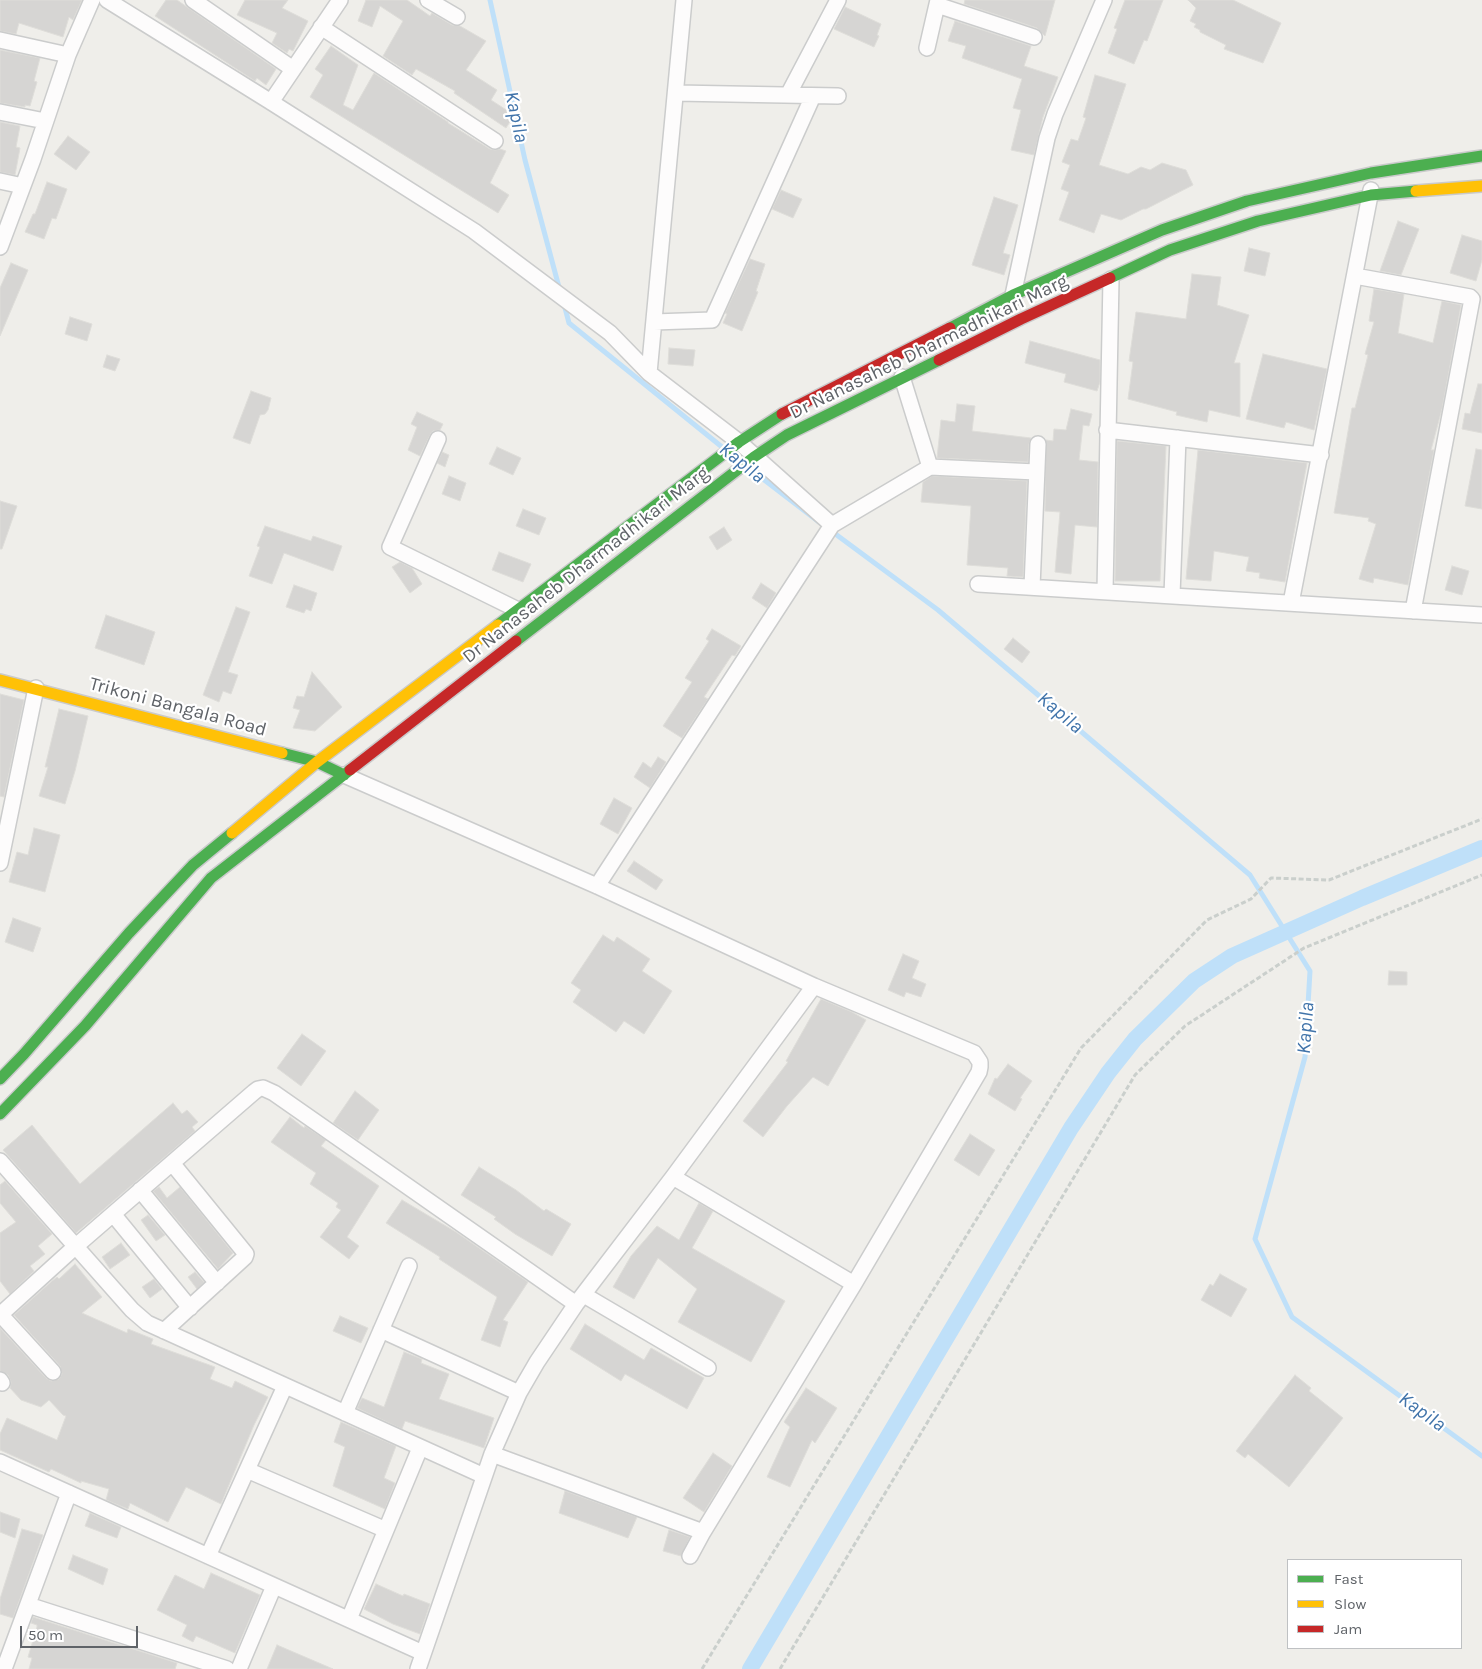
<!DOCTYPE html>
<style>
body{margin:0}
#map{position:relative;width:1482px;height:1669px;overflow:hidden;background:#efeeea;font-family:Karla,sans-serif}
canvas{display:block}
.legend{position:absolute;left:1287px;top:1559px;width:175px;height:90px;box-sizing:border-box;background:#fff;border:1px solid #bfc1c3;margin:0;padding:6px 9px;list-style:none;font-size:15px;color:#5f6368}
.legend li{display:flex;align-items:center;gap:10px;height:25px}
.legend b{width:25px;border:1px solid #bfc1c3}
.scale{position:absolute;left:20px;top:1626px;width:118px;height:22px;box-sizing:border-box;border:2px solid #5f6368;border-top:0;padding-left:6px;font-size:15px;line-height:18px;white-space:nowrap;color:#5f6368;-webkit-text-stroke:4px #fff;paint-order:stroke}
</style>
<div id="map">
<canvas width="1482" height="1669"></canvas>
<ul class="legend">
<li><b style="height:6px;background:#4caf50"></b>Fast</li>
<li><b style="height:6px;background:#ffc107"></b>Slow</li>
<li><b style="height:6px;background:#c62828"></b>Jam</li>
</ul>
<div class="scale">50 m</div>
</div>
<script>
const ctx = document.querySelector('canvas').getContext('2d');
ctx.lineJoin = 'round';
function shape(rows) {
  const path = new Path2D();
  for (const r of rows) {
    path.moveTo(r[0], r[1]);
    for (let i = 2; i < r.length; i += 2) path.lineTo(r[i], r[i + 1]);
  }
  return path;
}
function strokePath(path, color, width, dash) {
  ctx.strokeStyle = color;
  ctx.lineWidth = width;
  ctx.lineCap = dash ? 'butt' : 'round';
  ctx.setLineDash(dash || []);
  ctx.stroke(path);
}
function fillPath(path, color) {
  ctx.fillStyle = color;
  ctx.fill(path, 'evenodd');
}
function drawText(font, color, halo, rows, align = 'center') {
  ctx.font = font + ' Karla,sans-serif';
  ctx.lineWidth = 4.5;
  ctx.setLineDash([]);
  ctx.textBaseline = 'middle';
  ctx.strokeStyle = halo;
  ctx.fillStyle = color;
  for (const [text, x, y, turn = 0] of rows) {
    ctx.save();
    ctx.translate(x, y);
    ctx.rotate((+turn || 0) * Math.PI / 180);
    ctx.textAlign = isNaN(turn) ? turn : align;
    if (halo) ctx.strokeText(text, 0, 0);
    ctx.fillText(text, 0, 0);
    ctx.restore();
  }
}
const stream = shape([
 [490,0,525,160,560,291],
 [564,304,569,323,722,447],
 [750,469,819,522],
 [830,530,938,610,1250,875,1310,971,1305,1057,1255,1239,1292,1317,1482,1456]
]);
const canal = shape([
 [750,1669,1071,1128,1108,1073,1135,1039,1194,981,1232,956,1362,898,1482,848]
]);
const building = shape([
 [0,0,82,0,73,20,69,17,63,37,19,23,16,34,0,31,0,0],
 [166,0,177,0,276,69,266,85,257,78,255,81,155,16,166,0],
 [245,0,288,0,282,8,308,21,293,51,289,49,287,53,272,43,277,33,237,15,245,0],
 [366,0,407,0,430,16,432,13,452,25,460,26,486,41,466,70,497,90,491,100,514,115,506,128,454,93,455,91,416,69,412,75,383,56,403,21,380,6,372,27,358,21,366,0],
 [965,0,1055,0,1045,36,1037,28,964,4,965,0],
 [1125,0,1163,0,1147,41,1144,40,1134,64,1108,53,1117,29,1114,28,1125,0],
 [1188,0,1233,0,1281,23,1263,63,1224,49,1226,45,1200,32,1200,30,1194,27,1196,24,1190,21,1196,8,1188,0],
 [845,7,881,24,877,35,879,36,874,47,834,29,845,7],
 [955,21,1031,46,1024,66,1058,77,1043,117,1034,155,1011,150,1021,110,1013,108,1022,79,962,58,966,46,948,41,955,21],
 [331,46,358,65,343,105,353,110,374,73,448,122,448,123,490,149,495,150,500,149,506,151,490,183,509,195,498,213,310,97,323,75,315,69,331,46],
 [0,50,40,58,34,81,37,82,30,106,25,105,25,107,0,103,0,50],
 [1095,75,1126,84,1099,165,1128,174,1141,167,1150,170,1162,163,1186,170,1193,185,1146,209,1143,209,1121,220,1101,214,1094,233,1059,220,1069,192,1061,189,1070,165,1062,162,1071,139,1078,141,1086,118,1083,117,1095,75],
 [0,122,20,126,16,147,20,148,15,175,0,172,0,122],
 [68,136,90,152,76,170,54,154,68,136],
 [47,182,67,189,56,219,52,218,44,239,25,232,33,214,35,214,47,182],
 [781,190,802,199,793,218,772,209,781,190],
 [994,197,1018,205,1003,253,1010,255,1004,275,972,265,994,197],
 [1398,221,1419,229,1401,275,1380,271,1398,221],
 [1462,235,1482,241,1482,260,1476,281,1450,273,1462,235],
 [1249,248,1270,253,1265,276,1244,271,1249,248],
 [750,259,765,264,756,291,758,292,742,331,723,323,727,314,725,313,750,259],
 [11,263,28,270,0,336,0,288,11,263],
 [1192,274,1221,277,1217,305,1249,315,1234,363,1240,363,1240,417,1209,410,1207,422,1176,415,1177,412,1128,399,1133,362,1129,361,1136,312,1186,319,1192,274],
 [1374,289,1404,294,1398,333,1433,343,1442,301,1461,305,1442,409,1431,450,1434,450,1408,585,1374,578,1373,583,1359,579,1376,524,1368,521,1369,518,1334,513,1352,408,1355,408,1368,355,1365,354,1374,322,1369,321,1374,289],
 [70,317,92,324,87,341,65,334,70,317],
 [1030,341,1100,360,1100,382,1097,391,1064,382,1066,374,1025,363,1030,341],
 [669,348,695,350,693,366,668,364,669,348],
 [1263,354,1327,369,1314,430,1286,422,1284,428,1246,419,1263,354],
 [107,355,120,359,115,371,103,367,107,355],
 [1478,384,1482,384,1482,433,1462,429,1465,413,1470,414,1478,384],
 [251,391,271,398,268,410,265,414,260,415,250,444,233,438,251,391],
 [957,404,975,406,972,431,1031,438,1029,444,1028,462,937,458,941,420,955,422,957,404],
 [1071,409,1092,414,1089,426,1083,425,1079,460,1098,462,1097,527,1075,525,1071,574,1055,572,1060,512,1045,511,1046,440,1053,441,1054,429,1066,430,1071,409],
 [417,412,443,424,440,430,433,431,430,435,420,456,408,450,417,427,411,424,417,412],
 [1117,441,1166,446,1160,581,1115,581,1117,441],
 [497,447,521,458,513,475,489,464,497,447],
 [1476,449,1482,450,1482,509,1465,506,1476,449],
 [1198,450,1307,463,1285,582,1259,578,1260,573,1246,571,1249,557,1214,551,1211,581,1186,579,1198,450],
 [442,452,449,455,445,467,437,463,442,452],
 [449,476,466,483,460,501,442,494,449,476],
 [932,476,1027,481,1023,577,1007,576,1008,568,967,565,971,506,921,502,923,482,932,476],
 [0,501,17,506,2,549,0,549,0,501],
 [523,509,546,518,539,535,516,526,523,509],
 [265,526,311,541,313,536,342,546,333,571,284,553,272,584,249,576,260,547,257,546,265,526],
 [724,527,732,540,717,550,709,537,724,527],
 [499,552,531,564,523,582,492,570,499,552],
 [400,562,412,568,422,584,410,593,392,567,400,562],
 [1452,566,1469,571,1462,595,1445,590,1452,566],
 [761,583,776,593,767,608,752,598,761,583],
 [294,585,317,593,311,611,306,609,304,613,286,607,294,585],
 [236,607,250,612,228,672,238,675,231,694,223,691,219,702,203,695,236,607],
 [106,615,155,632,144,665,95,648,106,615],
 [712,629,741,646,735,656,732,655,704,697,708,699,682,738,663,726,692,682,685,678,709,641,706,639,712,629],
 [1013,638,1030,652,1022,663,1004,649,1013,638],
 [312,672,342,707,315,731,293,728,300,710,293,708,297,696,304,697,312,672],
 [0,694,24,700,4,797,0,796,0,694],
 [59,709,88,716,75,771,65,804,39,796,48,767,45,767,59,709],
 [658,757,666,762,650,788,634,777,643,762,651,768,658,757],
 [614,798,632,808,618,834,600,824,614,798],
 [34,828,60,835,45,892,9,882,17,852,28,855,34,828],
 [634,861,663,880,656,890,627,871,634,861],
 [13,918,41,928,33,952,5,942,13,918],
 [603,935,614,942,617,937,650,959,642,971,672,991,644,1034,624,1021,616,1032,573,1002,581,990,571,983,603,935],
 [903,954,919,961,912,978,926,984,921,997,906,992,904,997,888,990,903,954],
 [1389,971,1407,972,1407,985,1388,985,1389,971],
 [821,999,852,1012,866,1020,828,1086,813,1077,787,1106,763,1137,743,1121,788,1062,786,1061,821,999],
 [302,1034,326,1051,301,1086,277,1068,302,1034],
 [1008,1064,1032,1081,1020,1098,1022,1099,1015,1111,988,1094,995,1078,997,1079,1008,1064],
 [355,1091,379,1110,358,1140,333,1123,355,1091],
 [173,1103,182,1114,187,1110,198,1122,192,1127,195,1131,76,1233,3,1150,32,1125,80,1184,173,1103],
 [290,1117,304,1128,305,1126,326,1140,321,1146,379,1186,347,1237,359,1246,349,1259,320,1237,341,1210,336,1207,338,1203,310,1184,316,1173,271,1142,290,1117],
 [970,1134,995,1150,979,1176,954,1160,970,1134],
 [479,1167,516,1190,544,1211,546,1209,571,1224,552,1256,515,1234,494,1219,496,1217,461,1195,479,1167],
 [5,1181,52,1234,38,1246,45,1254,30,1266,34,1271,10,1294,0,1281,0,1233,16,1222,0,1203,0,1185,5,1181],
 [159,1187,167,1198,180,1187,233,1253,218,1269,153,1191,159,1187],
 [402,1200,456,1232,528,1282,503,1320,508,1322,500,1347,481,1340,497,1297,439,1259,440,1257,386,1223,402,1200],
 [699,1203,713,1211,692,1248,785,1301,751,1362,678,1322,697,1289,658,1258,634,1299,613,1287,631,1256,657,1226,679,1240,699,1203],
 [148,1215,165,1235,156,1241,141,1220,148,1215],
 [121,1243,130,1255,110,1269,102,1257,121,1243],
 [75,1264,102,1297,82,1313,127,1333,128,1329,153,1339,151,1344,215,1367,210,1379,232,1388,235,1381,268,1397,254,1425,221,1504,186,1487,168,1522,130,1503,128,1509,106,1500,109,1489,81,1481,81,1483,51,1469,49,1472,0,1450,0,1434,7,1418,57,1440,66,1416,63,1415,49,1400,41,1407,21,1400,10,1388,11,1382,8,1375,0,1371,0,1328,46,1378,51,1381,59,1379,62,1374,60,1366,14,1315,52,1281,57,1277,59,1279,75,1264],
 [195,1272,204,1282,197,1289,188,1277,195,1272],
 [1220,1274,1247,1289,1231,1317,1201,1300,1210,1284,1213,1286,1220,1274],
 [154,1279,162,1289,150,1298,142,1287,154,1279],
 [340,1316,368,1328,361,1343,333,1331,340,1316],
 [585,1324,644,1360,651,1348,704,1378,687,1409,625,1374,621,1381,570,1349,585,1324],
 [404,1352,422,1359,421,1363,449,1374,439,1399,494,1418,484,1448,405,1421,402,1429,357,1408,362,1398,384,1407,404,1352],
 [1295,1375,1311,1388,1309,1391,1343,1418,1289,1487,1248,1454,1245,1458,1236,1451,1295,1375],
 [806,1388,837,1408,815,1443,812,1440,790,1487,767,1477,790,1427,784,1422,806,1388],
 [341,1422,396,1446,384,1478,395,1483,385,1509,333,1486,345,1447,334,1442,341,1422],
 [713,1453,732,1466,704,1512,683,1498,713,1453],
 [565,1491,637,1517,628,1538,559,1513,565,1491],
 [0,1512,20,1519,15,1538,0,1532,0,1512],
 [90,1513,121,1527,117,1538,85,1526,90,1513],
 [22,1529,43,1535,13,1618,0,1614,0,1599,22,1529],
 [669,1530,690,1537,681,1556,663,1551,669,1530],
 [73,1555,108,1569,103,1585,68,1569,73,1555],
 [211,1573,260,1595,235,1653,196,1636,193,1642,182,1636,187,1625,157,1610,175,1575,204,1589,211,1573],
 [376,1584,403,1596,404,1594,430,1604,420,1634,393,1624,364,1609,376,1584],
 [33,1617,177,1663,175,1669,29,1669,32,1658,28,1657,37,1627,37,1625,31,1623,33,1617],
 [277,1645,333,1669,267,1669,277,1645]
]);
const path = shape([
 [702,1669,1081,1048,1207,920,1251,899,1271,878,1329,880,1482,819],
 [780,1669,1135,1075,1185,1026,1304,948,1482,875]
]);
const street = shape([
 [107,0,271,102,474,231,610,333,649,373,739,442,832,525],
 [193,0,293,69],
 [428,0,457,17],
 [937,5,1034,37],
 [321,27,495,141],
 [0,40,68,55],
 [927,48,938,0],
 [676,93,838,96],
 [788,95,838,0],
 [271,102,340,0],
 [0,112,45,121],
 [0,181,23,186],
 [0,247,33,159,68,55,92,0],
 [1355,276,1470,297,1472,299,1413,611],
 [1014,298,1013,295,1047,138,1055,114,1104,0],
 [654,322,712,320,813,96],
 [649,373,684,0],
 [902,377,930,467],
 [1107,430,1321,455],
 [438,439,390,547,518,610,521,613],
 [978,584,1482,615],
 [1032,587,1038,444],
 [1105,591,1111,279],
 [1172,595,1178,438],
 [1291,603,1371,190],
 [344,775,597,886,814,986,673,1177,576,1304,537,1362,519,1393,492,1454,418,1669],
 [0,863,36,688],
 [597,886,832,525,930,467,1036,472],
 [0,1161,132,1310,147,1323,484,1476],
 [673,1177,854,1284],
 [140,1190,217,1283],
 [113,1214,190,1308],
 [584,1295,708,1368],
 [0,1314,53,1372],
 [0,1315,76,1246,254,1092,258,1089,263,1088,274,1093,576,1304],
 [381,1330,519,1393],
 [164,1331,245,1257,246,1254,172,1163],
 [0,1380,2,1383],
 [345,1413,409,1266],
 [492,1454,703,1532],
 [0,1462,423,1653],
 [247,1470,386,1530],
 [208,1556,285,1386],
 [690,1556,703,1532,854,1284,979,1072,980,1067,980,1062,974,1053,814,986],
 [28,1605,227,1669],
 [349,1619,420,1448],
 [4,1669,69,1493],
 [239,1669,274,1586]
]);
const fast = shape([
 [1110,278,1170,250,1258,221,1371,195,1416,191],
 [950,328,1013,295,1162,230,1247,201,1371,173,1482,156],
 [498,625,739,442,782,414],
 [516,641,754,457,787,435,939,360],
 [282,753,317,762,344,775],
 [0,1079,24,1054,129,933,193,865,232,833],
 [0,1114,85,1026,211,878,350,770]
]);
const slow = shape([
 [1416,191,1482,186],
 [0,680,282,753],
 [232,833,317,762,498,625]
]);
const jam = shape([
 [939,360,1021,319,1110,278],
 [782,414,950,328],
 [350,770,516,641]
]);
const streetNames = [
 ["Dr Nanasaheb Dharmadhikari Marg",929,347,-26],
 ["Dr Nanasaheb Dharmadhikari Marg",586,565,-38],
 ["Trikoni Bangala Road",178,707,15]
];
const waterNames = [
 ["Kapila",516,117,78],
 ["Kapila",742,463,39],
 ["Kapila",1060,713,40],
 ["Kapila",1306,1028,-86],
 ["Kapila",1422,1412,36]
];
strokePath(stream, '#bfe0f9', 5);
strokePath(canal, '#bfe0f9', 16);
fillPath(building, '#d6d5d3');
strokePath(building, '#deddd9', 1);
strokePath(street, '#cbcccc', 18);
strokePath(fast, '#cacacb', 14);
strokePath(slow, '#cacacb', 14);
strokePath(jam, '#cacacb', 14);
strokePath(path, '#cacfcc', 3, [5, 2.5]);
strokePath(street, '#fdfcfc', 15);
strokePath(fast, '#4caf50', 11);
strokePath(slow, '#ffc107', 11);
strokePath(jam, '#c62828', 11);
drawText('19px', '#5f6368', '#fff', streetNames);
drawText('italic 20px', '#4174aa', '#fff', waterNames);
</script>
